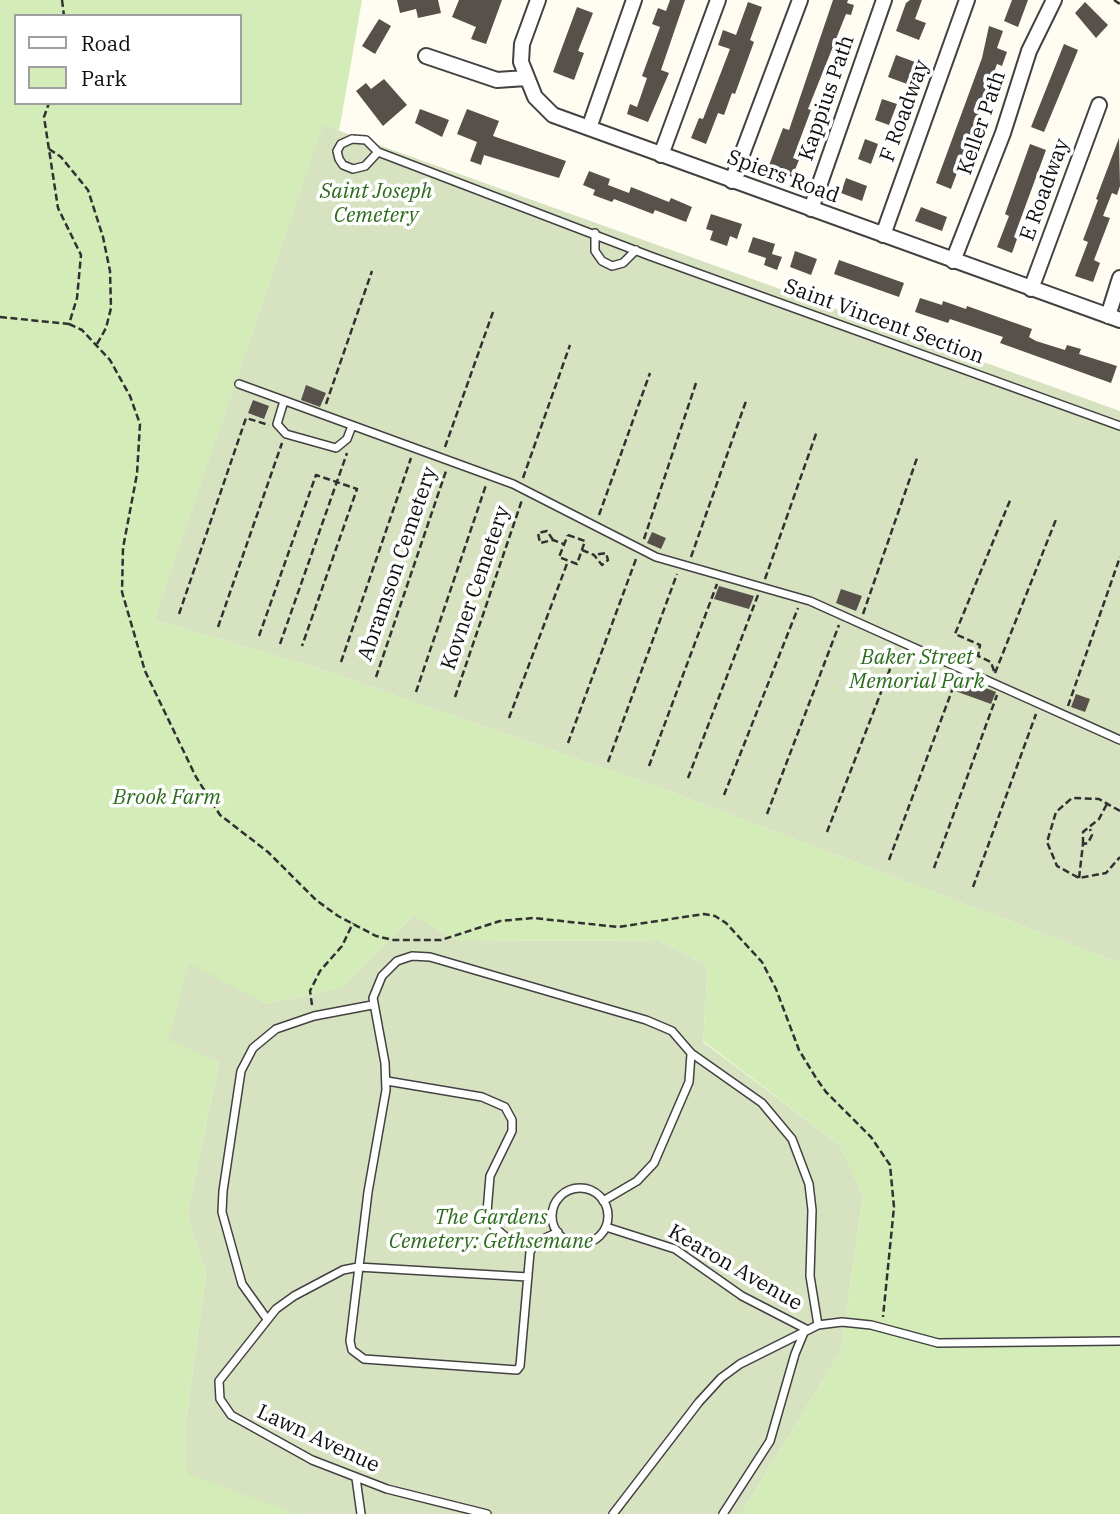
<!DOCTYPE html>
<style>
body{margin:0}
#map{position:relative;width:1120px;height:1514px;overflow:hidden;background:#fffcf1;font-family:"IBM Plex Serif",serif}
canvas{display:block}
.legend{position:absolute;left:14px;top:14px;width:228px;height:91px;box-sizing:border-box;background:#fff;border:2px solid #9f9f9f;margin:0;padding:9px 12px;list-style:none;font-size:21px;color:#0f0f0f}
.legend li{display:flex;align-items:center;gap:14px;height:35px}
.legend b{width:35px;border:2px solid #9f9f9f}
</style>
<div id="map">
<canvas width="1120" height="1514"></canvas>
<ul class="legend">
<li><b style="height:9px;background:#fff"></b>Road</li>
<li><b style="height:19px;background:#d3ecb8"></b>Park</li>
</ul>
</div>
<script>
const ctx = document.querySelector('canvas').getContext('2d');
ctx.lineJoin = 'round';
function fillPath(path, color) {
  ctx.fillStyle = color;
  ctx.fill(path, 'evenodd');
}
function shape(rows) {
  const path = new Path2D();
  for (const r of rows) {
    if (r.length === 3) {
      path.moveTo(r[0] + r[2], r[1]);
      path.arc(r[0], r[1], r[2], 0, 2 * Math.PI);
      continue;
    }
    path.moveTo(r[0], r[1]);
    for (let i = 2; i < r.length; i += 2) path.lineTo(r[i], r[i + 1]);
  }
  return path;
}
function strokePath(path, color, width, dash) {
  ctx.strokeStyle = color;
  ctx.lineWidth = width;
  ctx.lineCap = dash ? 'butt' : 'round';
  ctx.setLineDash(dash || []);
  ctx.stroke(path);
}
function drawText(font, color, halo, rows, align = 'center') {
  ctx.font = font + ' "IBM Plex Serif",serif';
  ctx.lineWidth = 7;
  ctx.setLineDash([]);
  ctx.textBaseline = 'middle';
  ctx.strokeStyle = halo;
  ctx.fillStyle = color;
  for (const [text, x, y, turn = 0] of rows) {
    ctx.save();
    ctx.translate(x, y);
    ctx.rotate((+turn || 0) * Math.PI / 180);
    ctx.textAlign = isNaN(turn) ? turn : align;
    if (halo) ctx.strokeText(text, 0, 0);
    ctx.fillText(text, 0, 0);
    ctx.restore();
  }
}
const green = shape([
 [0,0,362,0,339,131,323,126,154,620,314,667,658,787,1120,963,1120,1514,741,1514,841,1351,863,1195,840,1145,703,1041,708,966,659,941,457,940,413,915,343,987,267,1004,189,964,169,1040,219,1063,187,1215,206,1274,186,1419,306,1514,0,1514],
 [16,16,240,16,240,103,16,103]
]);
const cemetery = shape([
 [323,125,1120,411,1120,963,658,787,314,667,154,620],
 [413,915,457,940,659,941,708,966,703,1042,840,1145,863,1195,841,1351,741,1514,297,1514,187,1474,186,1419,206,1274,187,1215,219,1063,168,1040,189,963,267,1004,343,987]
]);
const building = shape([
 [397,0,438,0,441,13,418,18,416,9,400,13],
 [459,0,502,0,486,44,471,39,476,27,452,17],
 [670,0,685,0,661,70,669,73,648,122,627,114,630,104,637,107,647,78,642,76,660,27,652,24,658,8,666,11],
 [833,0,848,0,847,3,854,5,851,15,846,14,808,109,811,110,793,158,799,160,792,177,768,168,783,128,789,130],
 [910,0,922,0,915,19,926,23,919,40,896,31,906,3],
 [1012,0,1028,0,1018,27,1004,21],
 [748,2,762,7,750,40,754,42,735,94,732,93,724,115,718,113,706,144,691,138,699,118,703,119,730,49,718,45,723,30,736,35],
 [1085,2,1108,25,1096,38,1075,13],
 [577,7,593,13,578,51,584,53,574,80,553,72],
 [379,19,391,26,375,54,362,46],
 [989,26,1003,31,997,48,1007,52,1002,66,997,64,951,189,936,183,982,58],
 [1064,44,1078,50,1044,132,1031,127],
 [896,55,915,62,907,84,888,77],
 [384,79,407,105,383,126,356,91,366,83,371,89],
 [882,99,897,104,889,125,875,120],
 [420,109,449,120,442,137,415,123],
 [467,109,499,121,493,136,566,161,559,178,484,155,481,165,470,161,477,142,457,134],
 [1119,138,1120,186,1117,195,1112,193,1103,216,1110,218,1094,260,1100,263,1093,282,1075,276,1088,242,1083,240,1098,200,1096,199],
 [865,139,878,144,871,164,858,159],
 [1030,144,1046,150,1014,237,1017,239,1012,253,997,247,1009,216,1005,214],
 [589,171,610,179,608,185,629,193,631,187,669,202,671,198,692,207,686,222,655,210,653,214,614,199,612,202,593,195,595,190,583,185],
 [846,178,867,186,862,201,841,193],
 [921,207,947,217,942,231,915,221],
 [711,214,742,224,737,239,730,236,727,246,710,240,713,231,706,229],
 [753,237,775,244,772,254,782,257,777,270,764,265,766,258,748,252],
 [795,251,817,259,811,275,790,267],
 [839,260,904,283,899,297,834,274],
 [920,298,942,305,943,301,966,309,967,306,1032,329,1029,337,1036,341,1065,350,1067,345,1081,349,1079,354,1117,366,1111,383,1000,343,1003,337,950,319,948,323,915,312],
 [306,385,326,393,320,407,301,400],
 [253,400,269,406,264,419,248,413],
 [652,532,666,538,661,549,647,543],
 [719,586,754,596,749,609,714,599],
 [841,589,862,596,856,611,836,603],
 [960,678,996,692,991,704,955,691],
 [1076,694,1090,699,1085,712,1071,707]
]);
const path = shape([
 [62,0,64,16],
 [1114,0,1120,4],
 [49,149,61,157,88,190,103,237,110,271,111,308,106,328,97,344],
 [0,317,69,324,77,298,81,255,58,208,44,117,49,103],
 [69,324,82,330,110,360,130,396,140,424,137,474,123,548,122,592,145,671,196,777,220,815,268,852,316,900,338,916,376,936,393,940,441,940,500,921,533,918,618,927,704,914,715,916,726,923,762,962,776,989,799,1050,816,1078,826,1092,871,1137,890,1165,894,1207,883,1317],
 [326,404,372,271],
 [445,447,493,312],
 [523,478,570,345],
 [599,515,650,373],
 [568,535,585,541,577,564,559,557,568,535],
 [644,539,696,383],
 [553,540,547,531,538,533,540,543,553,540,564,544],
 [582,550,594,555,602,565,608,560,606,553,594,555],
 [691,557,746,401],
 [765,579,817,431],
 [179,614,246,418,269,425],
 [863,614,917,458],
 [218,627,282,443],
 [259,636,316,475,357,489,302,646],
 [280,644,347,453],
 [341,662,411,458],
 [994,671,991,662,978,656,980,645,955,634,1011,498],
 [995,673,1057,517],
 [376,677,446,471],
 [416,692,486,485],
 [455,697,522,500],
 [1068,706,1120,557],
 [509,718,568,561],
 [568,743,636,559],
 [608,762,677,574],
 [649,766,717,584],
 [688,778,758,595],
 [724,795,798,608],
 [1120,811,1099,799,1072,798,1056,812,1047,842,1057,866,1079,878,1106,873,1120,857],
 [767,814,839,625],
 [827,832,897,651],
 [1083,844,1083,832,1099,819,1108,802],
 [889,860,957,677],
 [934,868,997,695],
 [1079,878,1083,844,1088,843,1092,835,1090,829],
 [973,887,1036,714],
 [312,1005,310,991,320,971,342,946,353,923]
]);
const lane = shape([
 [352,139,366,140,378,152,365,166,353,169,343,165,339,159,337,151,341,144,352,139],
 [378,152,650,256,1120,426],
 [595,233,595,251,602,261,612,266,623,263,636,250],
 [239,384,513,484,656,557,810,601,1120,740],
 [284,401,277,424,286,434,336,448,347,439,352,426],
 [387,1081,482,1097,505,1107,512,1120,512,1131,490,1176,487,1212,494,1227,507,1238,535,1243],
 [580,1216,28],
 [603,1201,637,1181,654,1163,689,1082,691,1054],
 [606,1227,675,1249,742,1296,806,1329],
 [558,1232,535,1243,530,1252,520,1366,517,1370,364,1359,352,1350,350,1341,368,1192,386,1090,385,1063,373,998,382,976,397,961,412,956,430,957,646,1020,672,1031,691,1053,762,1103,792,1139,809,1184,812,1210,810,1276,818,1325],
 [267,1319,242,1284,222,1212,223,1191,241,1071,253,1048,276,1029,314,1016,372,1005],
 [356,1478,361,1514],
 [487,1514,387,1489,312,1460,231,1415,220,1399,219,1381,276,1309,294,1296,343,1270,358,1267,528,1277],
 [613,1514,699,1402,721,1378,740,1364,818,1325,842,1322,871,1325,938,1343,1120,1341],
 [723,1514,770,1441,795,1354,805,1330]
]);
const street = shape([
 [538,0,522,44,521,62,535,97,553,115,1120,320],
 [426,56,497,80,526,78],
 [589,128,634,0],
 [661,155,718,0],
 [732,181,800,0],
 [811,209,884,0],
 [883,235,967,0],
 [953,261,1003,133,1029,51,1054,0],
 [1031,289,1099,105],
 [1108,316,1120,278]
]);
const streetNames = [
 ["Kappius Path",827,98,-71],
 ["F Roadway",905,111,-70],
 ["Keller Path",982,123,-71],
 ["Spiers Road",783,177,20],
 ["E Roadway",1045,190,-70],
 ["Saint Vincent Section",884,322,20],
 ["Abramson Cemetery",398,564,-71],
 ["Kovner Cemetery",476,588,-71],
 ["Kearon Avenue",735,1268,30],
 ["Lawn Avenue",318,1439,25]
];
const parkNames = [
 ["Saint Joseph",376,192],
 ["Cemetery",376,216],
 ["Baker Street",917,658],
 ["Memorial Park",917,682],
 ["Brook Farm",167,798],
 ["The Gardens",491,1218],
 ["Cemetery: Gethsemane",491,1242]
];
fillPath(green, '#d3ecb8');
fillPath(cemetery, '#d7e3c0');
fillPath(building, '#58504a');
strokePath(lane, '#424242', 10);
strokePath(street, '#424242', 18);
strokePath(path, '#313131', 2.5, [7, 3.5]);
strokePath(lane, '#fff', 7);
strokePath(street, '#fff', 14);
drawText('21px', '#0f0f0f', '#fff', streetNames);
drawText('italic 21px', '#2b6b1b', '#fff', parkNames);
</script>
